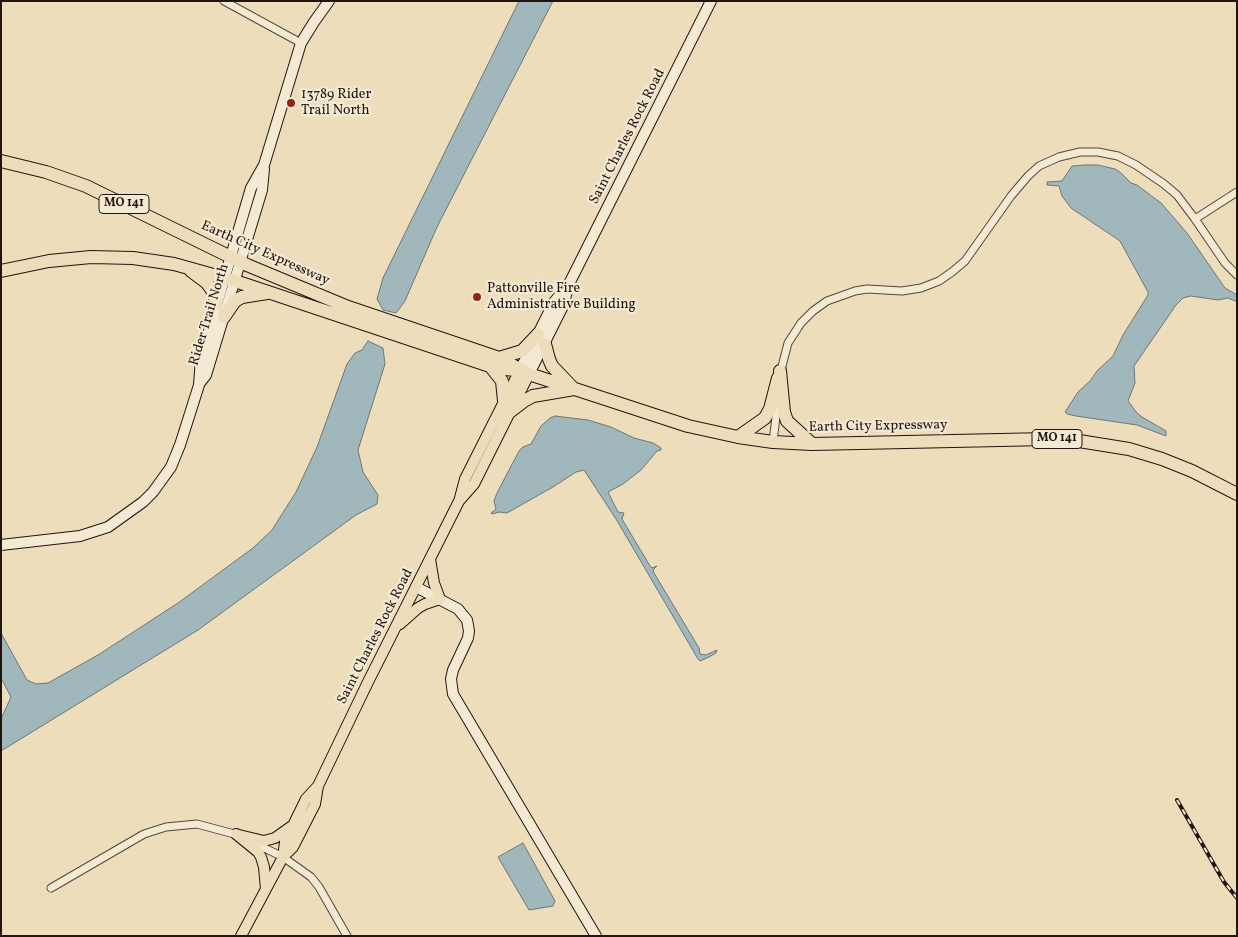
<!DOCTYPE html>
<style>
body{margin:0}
#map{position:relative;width:1238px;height:937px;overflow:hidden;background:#eeddba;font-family:Vollkorn,serif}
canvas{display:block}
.frame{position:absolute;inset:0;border:2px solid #21140f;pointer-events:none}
</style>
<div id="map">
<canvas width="1238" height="937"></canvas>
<div class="frame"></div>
</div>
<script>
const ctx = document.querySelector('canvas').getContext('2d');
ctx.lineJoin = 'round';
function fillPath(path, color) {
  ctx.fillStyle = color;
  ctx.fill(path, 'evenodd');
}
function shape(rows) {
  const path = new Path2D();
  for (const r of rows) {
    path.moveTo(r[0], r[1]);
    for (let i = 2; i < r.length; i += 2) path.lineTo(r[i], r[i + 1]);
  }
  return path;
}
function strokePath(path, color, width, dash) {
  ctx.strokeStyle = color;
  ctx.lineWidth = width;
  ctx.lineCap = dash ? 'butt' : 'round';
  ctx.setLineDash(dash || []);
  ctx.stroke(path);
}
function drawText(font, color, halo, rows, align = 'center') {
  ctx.font = font + ' Vollkorn,serif';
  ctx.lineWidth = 4.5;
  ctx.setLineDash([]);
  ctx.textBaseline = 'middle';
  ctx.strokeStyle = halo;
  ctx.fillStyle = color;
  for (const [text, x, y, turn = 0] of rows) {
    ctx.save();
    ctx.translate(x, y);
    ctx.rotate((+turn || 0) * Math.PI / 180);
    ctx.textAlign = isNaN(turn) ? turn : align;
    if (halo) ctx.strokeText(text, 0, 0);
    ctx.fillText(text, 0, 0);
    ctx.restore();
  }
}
const water = shape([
 [519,1,553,1,437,227,405,301,396,313,383,310,377,299,383,278,519,1],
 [1086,165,1098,165,1115,169,1121,173,1131,183,1137,185,1161,203,1187,233,1225,288,1237,295,1237,300,1235,301,1228,298,1218,300,1191,296,1183,298,1176,305,1134,366,1135,383,1128,401,1137,413,1142,417,1166,431,1166,436,1137,425,1076,416,1067,414,1065,412,1078,392,1090,381,1097,371,1113,356,1123,335,1148,295,1148,292,1120,241,1071,208,1062,196,1059,186,1047,185,1047,182,1062,181,1072,166,1086,165],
 [368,341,383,348,385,364,358,450,363,472,378,495,377,504,356,515,198,630,1,751,1,719,11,697,1,678,1,633,27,680,36,684,48,683,98,655,178,603,253,548,272,530,296,492,317,447,347,364,355,353,362,350,368,341],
 [555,416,588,420,611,427,634,438,653,443,661,448,661,450,657,451,641,470,623,484,608,492,618,512,624,513,622,519,650,566,652,568,657,566,653,570,654,573,699,648,700,654,706,655,717,650,716,653,709,657,700,661,698,659,616,519,584,470,576,472,553,487,507,513,499,512,492,514,491,513,496,509,494,501,497,493,519,451,523,447,531,444,541,426,550,418,555,416],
 [523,843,555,901,553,906,529,910,498,857,523,843]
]);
const street = shape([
 [224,1,301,43],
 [1195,219,1237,192],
 [780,374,788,343,801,323,813,311,827,301,855,291,867,289,902,291,921,288,939,281,952,272,965,261,1011,196,1028,176,1039,166,1059,157,1080,152,1098,152,1118,156,1136,165,1164,184,1177,195,1195,219,1225,263,1237,275],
 [773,442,778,400],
 [252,842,283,857,311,877,319,887,347,936],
 [51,888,144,834,166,827,197,824,238,835]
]);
const secondary = shape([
 [520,370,554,302,569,284,711,1],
 [529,374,563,306,568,288],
 [199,384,206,375,262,190,264,169],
 [1,545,80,536,108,527,143,502,153,492,171,467,180,445,199,385,201,358,251,188,264,165,301,43,314,22,329,1],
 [416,587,458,609,467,620,469,631,468,638,453,670,451,679,453,694,596,936]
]);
const primary = shape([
 [460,498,465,479,520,370],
 [400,624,418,608,425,604,440,599,434,583,430,559],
 [236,834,258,852,261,857,264,867,266,889],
 [239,835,264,841,275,838,292,826],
 [283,857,285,842,306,799,318,786],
 [241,936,283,857,293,847,315,804,318,786,367,684,459,501,474,484,529,374]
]);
const highway = shape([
 [1,161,46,172,86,186,247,265,348,307,499,358,529,374,688,426,738,437,773,442,812,444,1047,439,1079,441,1129,449,1162,459,1192,471,1237,494],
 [1,271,49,261,91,257,133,258,174,264,235,281,496,368,515,370],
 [191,271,207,283,214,293,216,303],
 [224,317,235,301,242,297,267,293],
 [545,344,549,359,552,366,572,387],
 [499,358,522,351,538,334],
 [490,366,502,381,504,401],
 [780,371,784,412,787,421,812,444],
 [511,411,524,401,533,396,574,389],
 [738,437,765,418,770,409,778,378]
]);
const rail = shape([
 [1177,800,1224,882,1237,898]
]);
const markers = [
 [291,103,5,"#8f2418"],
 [477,297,5,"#8f2418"]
];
const shields = [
 [124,204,50],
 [1057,439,50]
];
const shieldNames = [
 ["MO 141",124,204],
 ["MO 141",1057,439]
];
const poiNames = [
 ["13789 Rider",301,95],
 ["Trail North",301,111],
 ["Pattonville Fire",487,289],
 ["Administrative Building",487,305]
];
const streetNames = [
 ["Saint Charles Rock Road",628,137,-63],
 ["Earth City Expressway",265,254,24],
 ["Rider Trail North",210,315,-73],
 ["Earth City Expressway",878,427,-1],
 ["Saint Charles Rock Road",376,637,-63]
];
fillPath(water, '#a0b8bc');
strokePath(water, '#6d7677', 1);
strokePath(street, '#54463a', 9);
strokePath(secondary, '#21140f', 12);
strokePath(primary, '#21140f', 12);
strokePath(highway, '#21140f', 14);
strokePath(street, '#f4e9d2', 7);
strokePath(secondary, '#f4e9d2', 10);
strokePath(primary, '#eeddba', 10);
strokePath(highway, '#eeddba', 12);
strokePath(rail, '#21140f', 4);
strokePath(rail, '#f4e9d2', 2, [5.5]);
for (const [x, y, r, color] of markers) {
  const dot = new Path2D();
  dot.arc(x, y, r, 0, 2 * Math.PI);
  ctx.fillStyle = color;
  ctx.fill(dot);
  strokePath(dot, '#f4e9d2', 2);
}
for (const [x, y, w] of shields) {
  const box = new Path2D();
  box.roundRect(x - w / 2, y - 9.5, w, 19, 4);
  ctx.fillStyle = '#f4e9d2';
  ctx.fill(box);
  strokePath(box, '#21140f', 1);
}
drawText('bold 12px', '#21140f', null, shieldNames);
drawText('14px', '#21140f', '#f4e9d2', poiNames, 'left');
drawText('14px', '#21140f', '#f4e9d2', streetNames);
</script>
